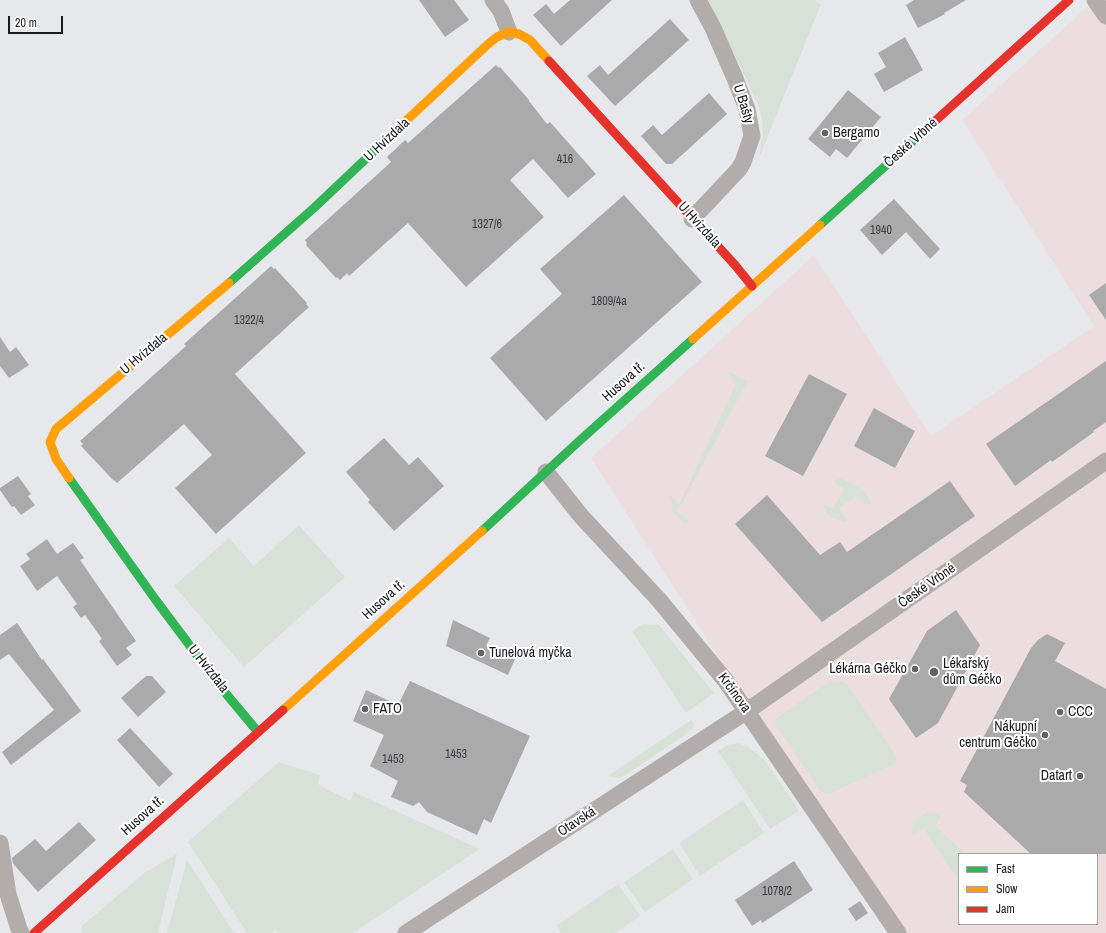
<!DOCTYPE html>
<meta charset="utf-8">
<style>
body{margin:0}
#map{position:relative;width:1106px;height:933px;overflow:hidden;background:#e7e8eb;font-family:"Archivo Narrow",sans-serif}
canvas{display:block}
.legend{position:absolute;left:958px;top:853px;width:140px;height:72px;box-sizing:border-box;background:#fff;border:1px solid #a3a3a4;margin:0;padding:5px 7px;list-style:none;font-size:12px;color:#191a1c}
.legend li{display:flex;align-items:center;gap:8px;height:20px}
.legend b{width:20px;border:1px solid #a3a3a4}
.scale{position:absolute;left:8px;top:16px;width:55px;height:18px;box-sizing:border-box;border:2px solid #191a1c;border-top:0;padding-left:5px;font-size:12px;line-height:14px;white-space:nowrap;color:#191a1c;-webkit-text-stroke:3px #fff;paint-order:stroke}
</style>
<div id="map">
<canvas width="1106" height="933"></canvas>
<ul class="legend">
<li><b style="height:5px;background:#30b455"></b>Fast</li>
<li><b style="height:5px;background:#ff9f0a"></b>Slow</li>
<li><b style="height:5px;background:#e5322d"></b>Jam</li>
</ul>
<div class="scale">20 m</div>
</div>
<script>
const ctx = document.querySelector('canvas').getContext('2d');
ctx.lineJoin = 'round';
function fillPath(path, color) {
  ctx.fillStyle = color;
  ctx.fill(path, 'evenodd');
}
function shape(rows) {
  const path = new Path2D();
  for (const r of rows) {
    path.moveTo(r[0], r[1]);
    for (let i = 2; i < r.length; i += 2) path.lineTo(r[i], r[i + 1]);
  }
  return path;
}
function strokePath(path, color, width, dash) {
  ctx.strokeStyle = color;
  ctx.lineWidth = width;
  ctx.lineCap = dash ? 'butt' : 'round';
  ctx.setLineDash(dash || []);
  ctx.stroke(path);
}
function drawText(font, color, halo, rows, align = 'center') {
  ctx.font = font + ' "Archivo Narrow",sans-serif';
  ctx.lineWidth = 4;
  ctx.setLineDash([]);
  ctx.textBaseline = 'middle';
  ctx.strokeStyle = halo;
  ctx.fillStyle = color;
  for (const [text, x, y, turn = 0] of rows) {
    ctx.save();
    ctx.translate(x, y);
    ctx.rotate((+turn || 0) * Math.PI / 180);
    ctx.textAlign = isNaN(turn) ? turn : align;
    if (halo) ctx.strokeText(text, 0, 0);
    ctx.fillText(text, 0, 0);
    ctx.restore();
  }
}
const commercial = shape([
 [1095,0,1106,0,1106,933,897,933,832,834,591,458,814,255,931,436,1094,326,962,120],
 [959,854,1097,854,1097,924,959,924]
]);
const green = shape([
 [708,0,816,0,816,2,821,4,759,158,763,132,762,119,758,104],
 [728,371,748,381,677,512,689,520,687,523,684,524,673,512,669,497,669,495,672,496,679,505,735,386],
 [837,479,842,479,863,489,871,503,869,505,863,503,857,496,839,508,847,520,844,522,827,515,823,505,823,503,833,509,844,489,835,484,835,481],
 [299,525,345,577,244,667,174,586,229,538,254,566],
 [643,624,659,625,714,693,686,713,632,631],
 [834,680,843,682,848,686,895,754,896,759,895,764,829,794,821,792,775,724,776,719,780,716,827,683],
 [691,720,694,724,693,728,685,735,630,772,620,778,613,777,609,775],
 [738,743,747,746,760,756,766,762,799,811,770,829,718,751,728,745],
 [279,762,320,775,318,784,350,801,354,792,480,849,353,933,278,933,276,930,272,933,247,933,188,842],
 [743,800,764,833,700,876,679,843],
 [927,812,934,812,941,817,935,826,966,854,959,854,959,881,924,829,913,835,912,829,914,822,919,817],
 [673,849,693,879,645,912,624,882],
 [177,854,158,933,82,933,82,926,144,873],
 [187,860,234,933,167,933],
 [618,884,640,916,615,933,561,933,556,926]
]);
const building = shape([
 [419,0,454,0,469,20,445,37],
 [570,0,612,0,561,46,533,15,546,4,554,14],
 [914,0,966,0,944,13,945,14,918,28,906,5],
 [670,19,689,40,615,106,587,76,600,65,608,75],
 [905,37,923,70,884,92,874,74,886,67,878,53],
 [496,65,499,68,500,67,529,100,529,101,547,124,550,122,596,174,568,198,533,159,510,180,544,217,466,287,408,223,349,276,347,273,340,280,337,277,336,278,306,245,307,243,305,240,391,162,387,157,405,140,408,143],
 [848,90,881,117,847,158,836,149,830,157,808,139],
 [709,93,727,114,672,164,666,164,641,136,653,125,662,135],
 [624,195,702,282,546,421,490,358,562,294,540,269],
 [894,199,940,249,930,259,906,232,882,255,860,230],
 [271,266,274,269,275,268,307,303,306,304,309,307,235,374,306,453,216,534,175,488,212,455,184,424,117,483,114,480,114,481,81,446,83,444,80,441,186,346,184,344],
 [1106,283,1106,320,1089,295],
 [0,337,10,352,16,347,29,365,9,378,0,366],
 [1106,361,1106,422,1093,431,1094,432,1052,462,1051,460,1015,486,986,444],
 [809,374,847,394,803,476,765,456],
 [874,408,915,431,895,468,854,446],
 [384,438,409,465,418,457,444,486,394,531,368,502,370,500,346,472],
 [18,476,31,494,28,496,35,505,21,515,14,506,12,507,11,506,0,490,0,488],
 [950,481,975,516,822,622,735,524,767,495,820,555,840,542,847,552],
 [47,539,57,554,73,543,84,558,80,560,136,641,126,648,132,655,117,666,99,641,102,639,85,615,81,618,73,607,77,604,57,576,37,591,20,566,30,559,26,554],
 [956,610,980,645,938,723,916,738,889,699,927,631],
 [453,620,490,638,486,646,515,659,508,675,446,646],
 [17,623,42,660,43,659,81,711,11,765,2,752,54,710,9,654,0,660,0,635],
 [1047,634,1065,643,1055,661,1106,689,1106,854,1031,854,964,792,967,785,960,781,1031,648,1038,640],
 [146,676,152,676,166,692,138,717,121,698],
 [410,681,530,736,491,823,484,819,477,835,427,812,419,802,413,806,391,797,398,781,370,766,384,735,353,721,366,690,398,705],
 [130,728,173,774,159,787,117,740],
 [79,822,96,840,38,892,15,866,13,863,12,858,35,839,46,851],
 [794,861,813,890,762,923,761,920,752,926,735,900],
 [860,901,868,913,856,921,848,909]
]);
const street = shape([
 [493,0,501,11,509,32],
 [1095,0,1106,16],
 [692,219,739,169,743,162,752,136,747,109,734,76,713,28,698,0],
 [546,472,581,516,659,600,725,680,898,933],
 [0,843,8,894,19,929,21,933],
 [406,933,747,711,1106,461]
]);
const fast = shape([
 [820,225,934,122],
 [229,283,315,207,392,134],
 [69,478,155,599,223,690,258,732],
 [482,531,577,443,693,339]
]);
const slow = shape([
 [392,134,487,45,497,37,509,32,519,34,530,40,549,61],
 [693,339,820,225],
 [69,478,56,459,50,442,56,429,229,283],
 [283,710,482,531]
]);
const jam = shape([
 [549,61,735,265,752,286],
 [934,122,1069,0],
 [34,933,283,710]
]);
const markers = [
 [825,133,4,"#616264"],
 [481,653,4,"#616264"],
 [915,669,4,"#616264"],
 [934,672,5,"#616264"],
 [365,709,4,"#616264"],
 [1060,712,4,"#616264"],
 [1045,735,4,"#616264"],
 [1080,776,4,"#616264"]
];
const numberNames = [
 ["416",565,160],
 ["1327/6",487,225],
 ["1940",881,231],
 ["1809/4a",609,302],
 ["1322/4",249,321],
 ["1453",456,755],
 ["1453",393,760],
 ["1078/2",777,892]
];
const streetNames = [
 ["U Bašty",743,104,73],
 ["U Hvízdala",387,140,-43],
 ["České Vrbné",911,143,-42],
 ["U Hvízdala",699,225,48],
 ["U Hvízdala",144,354,-40],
 ["Husova tř.",624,382,-42],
 ["České Vrbné",927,586,-35],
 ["Husova tř.",384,600,-42],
 ["U Hvízdala",208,669,52],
 ["Krčínova",734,693,54],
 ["Husova tř.",143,816,-42],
 ["Otavská",577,822,-33]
];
const poiNames = [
 ["Bergamo",833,133],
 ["Tunelová myčka",489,653],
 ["Lékařský",943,664],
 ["dům Géčko",943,680],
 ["Lékárna Géčko",907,669,"right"],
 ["FATO",373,709],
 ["CCC",1068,712],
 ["Nákupní",1037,727,"right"],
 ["centrum Géčko",1037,743,"right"],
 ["Datart",1072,776,"right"]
];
fillPath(commercial, '#ecdedf');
fillPath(green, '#d8e1d8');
fillPath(building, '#aaaaab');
strokePath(street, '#b2adaa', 17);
strokePath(fast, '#30b455', 9);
strokePath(slow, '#ff9f0a', 9);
strokePath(jam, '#e5322d', 9);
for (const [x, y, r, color] of markers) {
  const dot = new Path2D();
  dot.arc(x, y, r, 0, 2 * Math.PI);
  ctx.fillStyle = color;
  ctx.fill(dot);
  strokePath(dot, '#fff', 1.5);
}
drawText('12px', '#3d3e40', null, numberNames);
drawText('14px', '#191a1c', '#fff', streetNames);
drawText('14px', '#191a1c', '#fff', poiNames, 'left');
</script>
